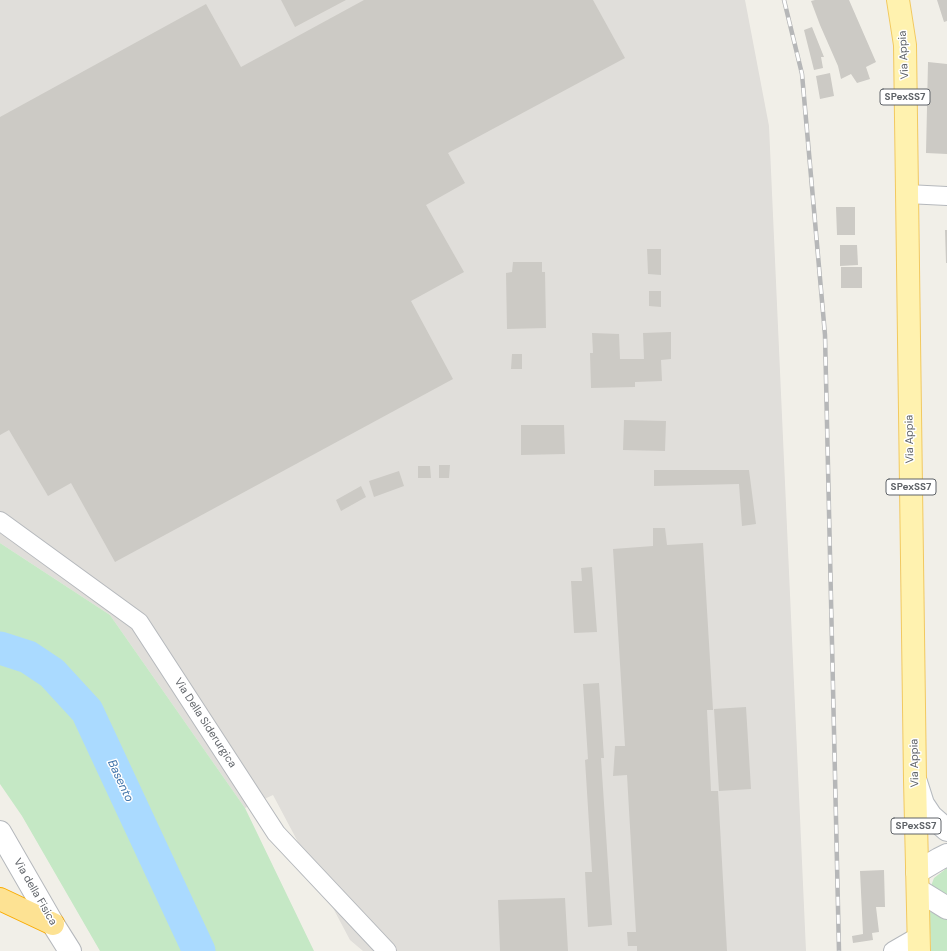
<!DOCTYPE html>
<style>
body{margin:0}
canvas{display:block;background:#f1efe8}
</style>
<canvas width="947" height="951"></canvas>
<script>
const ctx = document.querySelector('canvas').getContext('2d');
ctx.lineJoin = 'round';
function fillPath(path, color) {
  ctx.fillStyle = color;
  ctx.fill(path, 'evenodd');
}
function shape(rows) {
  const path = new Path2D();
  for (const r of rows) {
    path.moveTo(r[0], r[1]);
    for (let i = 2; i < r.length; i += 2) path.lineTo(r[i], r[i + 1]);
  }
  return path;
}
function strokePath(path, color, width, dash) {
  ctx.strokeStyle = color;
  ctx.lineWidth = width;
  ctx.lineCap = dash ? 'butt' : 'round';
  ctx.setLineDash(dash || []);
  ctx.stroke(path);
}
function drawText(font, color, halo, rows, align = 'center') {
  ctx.font = font + ' "DM Sans",sans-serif';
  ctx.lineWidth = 3;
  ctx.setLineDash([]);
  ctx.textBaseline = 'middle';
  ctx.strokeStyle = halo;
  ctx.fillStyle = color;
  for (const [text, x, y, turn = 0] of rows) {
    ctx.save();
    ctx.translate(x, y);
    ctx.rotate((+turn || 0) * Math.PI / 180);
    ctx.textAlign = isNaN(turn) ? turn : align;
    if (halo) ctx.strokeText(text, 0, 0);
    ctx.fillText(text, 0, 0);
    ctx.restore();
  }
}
const industrial = shape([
 [0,0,745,0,769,126,806,951,363,951,350,940,273,795,245,808,110,615,0,543]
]);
const green = shape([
 [0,543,110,615,245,808,314,951,100,951,22,816,0,784],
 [947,868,947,900,931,886,934,878],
 [929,911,947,920,947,951,931,951]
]);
const river = shape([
 [0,648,28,657,52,673,87,711,199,951]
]);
const building = shape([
 [281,0,346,0,295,27],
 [364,0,593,0,625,58,448,153,465,183,426,205,464,272,411,301,453,379,115,562,71,483,48,496,9,430,0,435,0,117,206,4,241,67],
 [815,0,849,0,876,62,866,67,870,79,857,83,851,74,841,79,838,66,820,25,811,1],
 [937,0,947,0,947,21,944,22],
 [812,27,824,57,821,57,823,68,814,70,804,30],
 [928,62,947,64,947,154,926,153],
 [830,73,834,96,820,99,816,76],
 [836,207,855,207,855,235,837,235],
 [945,230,947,230,947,263,946,263],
 [840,245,857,245,858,265,840,266],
 [647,249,661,249,661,275,648,274],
 [513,262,542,262,542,272,545,272,546,328,507,329,506,273,512,272],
 [841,267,862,267,862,288,841,288],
 [649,291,661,291,661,307,649,306],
 [671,332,671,359,661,360,662,381,635,382,635,387,591,388,590,353,593,353,592,333,619,334,620,359,644,359,643,333],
 [512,354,522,354,522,369,511,369],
 [624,420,666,421,665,451,623,450],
 [521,425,564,425,565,454,521,455],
 [439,465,450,465,449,478,439,478],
 [418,466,430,466,431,478,418,478],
 [654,470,749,470,756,524,742,526,739,484,654,486],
 [399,471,404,486,374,497,369,481],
 [361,486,366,497,341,511,336,500],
 [653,528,665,528,667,545,703,543,713,710,707,710,711,791,718,791,727,951,637,951,637,946,628,946,627,932,636,932,627,775,613,776,615,746,625,746,613,549,653,546],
 [592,567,597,632,574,633,571,581,582,581,581,568],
 [599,683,604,758,601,758,612,925,588,927,585,872,592,872,585,760,588,759,583,684],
 [746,707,751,789,719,791,714,709],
 [884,870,885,907,876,907,879,932,872,933,873,940,853,943,852,936,863,934,860,871],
 [565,898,568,951,500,951,498,900]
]);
const minor = shape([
 [907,194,947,196],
 [0,521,139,622,276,833,387,951],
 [893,951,919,936]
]);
const tertiary = shape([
 [0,832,53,924,70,951]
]);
const secondary = shape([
 [916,782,923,804,931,816,947,830],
 [917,872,939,859,947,855],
 [918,890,947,908]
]);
const primary = shape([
 [898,0,905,45,915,780,919,951]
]);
const motorway = shape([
 [0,899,53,924]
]);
const rail = shape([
 [784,0,802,74,825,335,839,951]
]);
const shields = [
 [905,97,50],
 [911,487,50],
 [916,826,50]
];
const shieldNames = [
 ["SPexSS7",905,97],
 ["SPexSS7",911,487],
 ["SPexSS7",916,826]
];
const streetNames = [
 ["Via Appia",904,55,-93],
 ["Via Appia",910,439,-91],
 ["Via Della Siderurgica",205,723,57],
 ["Via Appia",915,763,-91],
 ["Via della Fisica",35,892,60]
];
const waterNames = [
 ["Basento",120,781,65]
];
fillPath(industrial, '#e0deda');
fillPath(green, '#c5e8c5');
strokePath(river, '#aadaff', 33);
fillPath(building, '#cccac5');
strokePath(minor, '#b5b8bc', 20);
strokePath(tertiary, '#b5b8bc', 24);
strokePath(secondary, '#b6babf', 24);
strokePath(primary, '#f2c960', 24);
strokePath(motorway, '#f9ab00', 24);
strokePath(minor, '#fff', 18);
strokePath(tertiary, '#fff', 22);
strokePath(secondary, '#fff', 22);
strokePath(primary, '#fff2af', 22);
strokePath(motorway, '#fde293', 22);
strokePath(rail, '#b6b7b8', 4.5);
strokePath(rail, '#fff', 3, [9]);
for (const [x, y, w] of shields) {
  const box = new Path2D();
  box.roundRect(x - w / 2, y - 8, w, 16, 3);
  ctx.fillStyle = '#fff';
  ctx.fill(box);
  strokePath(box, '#5f6368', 1);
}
drawText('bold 10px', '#5f6368', null, shieldNames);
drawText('11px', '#5f6368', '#fff', streetNames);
drawText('italic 12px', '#4174aa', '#fff', waterNames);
</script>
